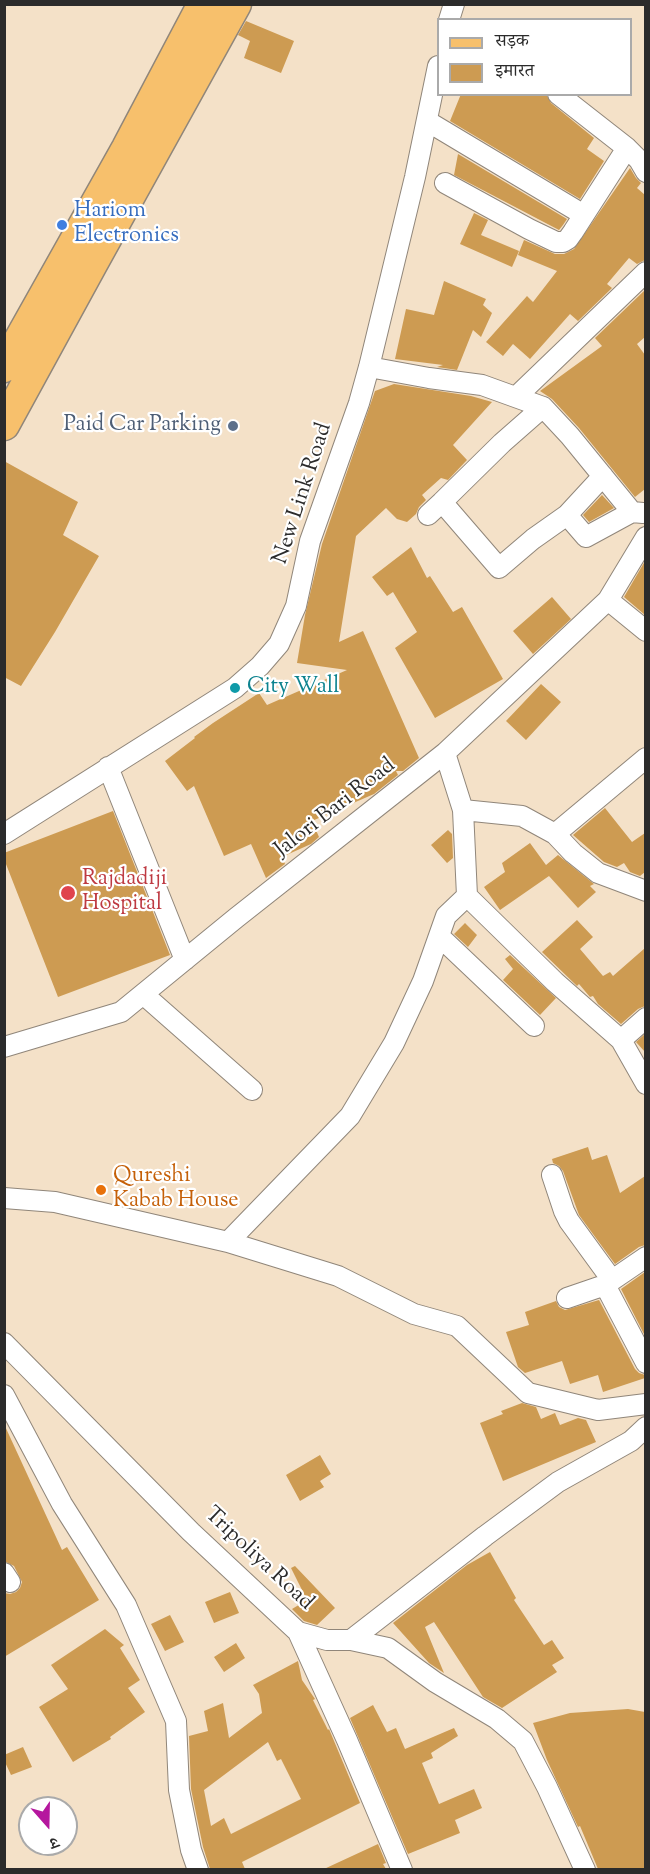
<!DOCTYPE html>
<meta charset="utf-8">
<style>
body{margin:0}
#map{position:relative;width:650px;height:1874px;overflow:hidden;background:#f4e1c8;font-family:"Sorts Mill Goudy","Noto Serif Devanagari",serif}
canvas{display:block}
.frame{position:absolute;inset:0;border:6px solid #2b2b2b;pointer-events:none}
.legend{position:absolute;left:437px;top:18px;width:195px;height:78px;box-sizing:border-box;background:#fff;border:2px solid #aaa;margin:0;padding:8px 10px;list-style:none;font-size:18px;color:#2b2b2b}
.legend li{display:flex;align-items:center;gap:12px;height:30px}
.legend b{width:30px;border:2px solid #aaa}
.north{position:absolute;left:18px;top:1796px;width:60px;height:60px;box-sizing:border-box;background:#fff;border:2px solid #aaa;border-radius:50%;rotate:160deg;font-size:16px;font-weight:700;line-height:24px;text-align:center;color:#2b2b2b}
.north::after{content:'';display:block;margin:auto;width:21px;height:27px;background:#b5179e;clip-path:polygon(50% 0,100% 100%,50% 72%,0 100%)}
</style>
<div id="map">
<canvas width="650" height="1874"></canvas>
<div class="frame"></div>
<ul class="legend">
<li><b style="height:8px;background:#f7c06c"></b>सड़क</li>
<li><b style="height:16px;background:#cd9b52"></b>इमारत</li>
</ul>
<div class="north">उ</div>
</div>
<script>
const ctx = document.querySelector('canvas').getContext('2d');
ctx.lineJoin = 'round';
function fillPath(path, color) {
  ctx.fillStyle = color;
  ctx.fill(path, 'evenodd');
}
function shape(rows) {
  const path = new Path2D();
  for (const r of rows) {
    path.moveTo(r[0], r[1]);
    for (let i = 2; i < r.length; i += 2) path.lineTo(r[i], r[i + 1]);
  }
  return path;
}
function strokePath(path, color, width, dash) {
  ctx.strokeStyle = color;
  ctx.lineWidth = width;
  ctx.lineCap = dash ? 'butt' : 'round';
  ctx.setLineDash(dash || []);
  ctx.stroke(path);
}
function drawText(font, color, halo, rows, align = 'center') {
  ctx.font = font + ' "Sorts Mill Goudy",serif';
  ctx.lineWidth = 4.5;
  ctx.setLineDash([]);
  ctx.textBaseline = 'middle';
  ctx.strokeStyle = halo;
  ctx.fillStyle = color;
  for (const [text, x, y, turn = 0] of rows) {
    ctx.save();
    ctx.translate(x, y);
    ctx.rotate((+turn || 0) * Math.PI / 180);
    ctx.textAlign = isNaN(turn) ? turn : align;
    if (halo) ctx.strokeText(text, 0, 0);
    ctx.fillText(text, 0, 0);
    ctx.restore();
  }
}
const building = shape([
 [246,21,294,41,281,73,244,58,250,41,238,35],
 [461,94,546,94,551,103,594,138,587,149,604,161,580,199,450,121],
 [458,154,567,219,563,225,559,230,454,175],
 [630,168,636,178,641,183,637,188,645,195,645,260,637,264,629,258,607,284,612,288,578,321,570,314,530,359,513,344,503,356,486,342,527,296,533,302,557,271,518,255,524,240,555,254,564,254,574,249],
 [474,213,488,220,481,235,519,251,512,267,460,244],
 [444,281,486,299,483,305,492,313,481,337,473,330,457,370,437,367,443,365,395,359,406,309,434,315],
 [645,290,645,337,637,344,645,355,645,489,635,497,579,428,552,399,540,391,602,346,595,338],
 [394,384,471,396,492,402,453,445,467,460,448,480,441,478,422,495,426,500,419,507,416,514,407,522,397,519,386,508,356,536,339,642,363,631,419,758,403,771,396,771,398,775,374,794,312,821,319,837,311,844,282,857,285,864,266,878,251,844,224,856,194,786,187,791,165,761,195,738,194,737,213,723,259,693,267,705,347,670,297,663,305,615,322,544,375,391],
 [4,461,78,502,63,535,99,556,55,632,21,686,4,677],
 [602,495,614,508,589,522,583,515],
 [411,547,427,578,430,576,453,612,462,607,503,679,435,718,395,648,417,632,393,592,387,596,372,577],
 [645,561,645,615,624,597],
 [552,597,571,619,533,654,513,631],
 [541,684,561,702,526,740,506,721],
 [605,808,632,842,645,833,645,872,640,876,630,872,624,863,617,867,604,862,573,835],
 [113,811,170,955,58,997,4,859,4,853],
 [448,830,452,834,453,858,447,863,431,845],
 [530,843,546,865,558,855,594,884,590,886,596,892,578,908,549,876,500,910,484,887,505,872,502,863],
 [577,920,593,937,580,949,603,976,610,972,613,976,645,948,645,1006,638,1009,621,1024,598,1004,593,996,590,997,579,984,577,986,542,952],
 [465,923,477,935,468,947,454,934],
 [510,955,556,998,540,1015,503,980,513,969,505,959],
 [645,1034,645,1052,636,1042],
 [588,1147,592,1160,607,1155,620,1193,645,1176,645,1245,639,1247,615,1264,579,1215,563,1171,559,1166,553,1163,552,1159],
 [645,1272,645,1336,621,1289],
 [599,1300,635,1369,639,1373,645,1375,645,1378,603,1392,598,1375,570,1384,562,1361,525,1373,518,1367,506,1332,529,1325,525,1312,556,1301,559,1307,565,1310],
 [522,1403,536,1407,541,1419,555,1413,560,1425,578,1418,586,1420,596,1442,503,1481,480,1423,503,1414,501,1411],
 [4,1424,62,1550,67,1547,99,1600,4,1657,4,1593,10,1594,16,1592,20,1588,22,1582,14,1566,4,1561],
 [320,1455,331,1474,320,1481,324,1487,300,1501,286,1475],
 [490,1552,516,1598,514,1600,544,1645,552,1640,564,1658,552,1665,557,1672,502,1708,483,1697,434,1622,425,1627,444,1673,429,1663,393,1623,467,1565],
 [295,1566,335,1608,317,1625,304,1621,292,1609,307,1600,291,1568],
 [230,1592,239,1613,214,1623,205,1602],
 [170,1615,184,1642,165,1651,151,1624],
 [105,1629,124,1645,120,1648,140,1680,128,1688,145,1712,110,1737,111,1739,73,1762,39,1707,68,1689,51,1665],
 [236,1643,245,1658,224,1672,214,1657],
 [298,1661,302,1680,315,1699,313,1700,328,1730,329,1729,360,1803,242,1862,245,1869,210,1869,203,1847,191,1789,189,1736,208,1731,204,1711,223,1703,229,1738,262,1713,259,1694,253,1685],
 [268,1742,277,1761,281,1759,301,1799,231,1834,224,1818,211,1826,204,1790],
 [373,1705,387,1732,396,1728,405,1749,454,1728,458,1736,431,1753,433,1758,422,1763,439,1804,474,1789,482,1808,455,1820,460,1833,408,1854,350,1718],
 [628,1709,645,1712,645,1869,598,1869,580,1826,578,1827,547,1760,533,1723,570,1713],
 [23,1747,32,1767,11,1775,4,1760,4,1755],
 [378,1844,386,1863,383,1864,386,1869,324,1869]
]);
const minor = shape([
 [449,20,454,4],
 [558,94,627,148,639,160,646,172],
 [427,121,584,215],
 [445,183,529,229,556,242,563,242,568,239,573,232,627,148],
 [369,367,429,378,482,385,543,407,570,436,632,512],
 [516,397,646,272],
 [603,476,567,515,586,537,632,512,643,513],
 [442,502,502,443,543,407],
 [428,515,442,502,499,568,533,539,567,515],
 [608,600,646,631],
 [445,753,463,810,522,816,555,834,573,853,598,873,646,891],
 [108,767,185,960],
 [4,834,235,688,260,666,279,644,296,606,310,541,359,403,369,367,415,177,438,66],
 [555,834,646,758],
 [467,896,555,982,621,1040,646,1084],
 [439,936,534,1026],
 [143,994,252,1090],
 [621,1040,646,1018],
 [4,1047,121,1012,236,918,445,753,608,600,646,537],
 [552,1175,564,1211,569,1221,612,1280],
 [4,1198,55,1202,228,1242,338,1276,414,1314,457,1326,528,1393,598,1410,646,1404],
 [228,1242,350,1116,394,1043,423,981,446,916,467,896,463,810],
 [605,1285,646,1363],
 [567,1298,605,1285,646,1257],
 [4,1343,191,1532,298,1632,327,1640,351,1640,388,1648,435,1682,497,1719,523,1741,547,1787,585,1870],
 [4,1395,62,1504,126,1605,176,1721,179,1790,191,1850,198,1870],
 [4,1573,10,1582],
 [298,1632,347,1740,402,1870],
 [351,1640,485,1536,558,1482,631,1441,646,1427]
]);
const primary = shape([
 [4,367,127,148,203,4],
 [4,425,92,264,236,4]
]);
const markers = [
 [62,225,6,"#3f7fe0"],
 [233,426,6,"#5c6f8a"],
 [235,688,6,"#0f9aa8"],
 [68,893,8,"#e0444e"],
 [101,1190,6,"#e8710a"]
];
const shopNames = [
 ["Hariom",74,212],
 ["Electronics",74,237]
];
const serviceNames = [
 ["Paid Car Parking",221,426]
];
const streetNames = [
 ["New Link Road",304,494,-72],
 ["Jalori Bari Road",336,809,-38],
 ["Tripoliya Road",258,1560,43]
];
const cultureNames = [
 ["City Wall",247,688]
];
const healthNames = [
 ["Rajdadiji",82,880],
 ["Hospital",82,905]
];
const foodNames = [
 ["Qureshi",113,1177],
 ["Kabab House",113,1202]
];
fillPath(building, '#cd9b52');
strokePath(minor, '#90867a', 22);
strokePath(primary, '#90867a', 33);
strokePath(minor, '#fff', 20);
strokePath(primary, '#f7c06c', 30);
for (const [x, y, r, color] of markers) {
  const dot = new Path2D();
  dot.arc(x, y, r, 0, 2 * Math.PI);
  ctx.fillStyle = color;
  ctx.fill(dot);
  strokePath(dot, '#fff', 2);
}
drawText('22px', '#366cbe', '#fff', shopNames, 'left');
drawText('22px', '#4e5e75', '#fff', serviceNames, 'right');
drawText('22px', '#2b2b2b', '#fff', streetNames);
drawText('22px', '#0d838f', '#fff', cultureNames, 'left');
drawText('22px', '#be3a42', '#fff', healthNames, 'left');
drawText('22px', '#c56008', '#fff', foodNames, 'left');
</script>
